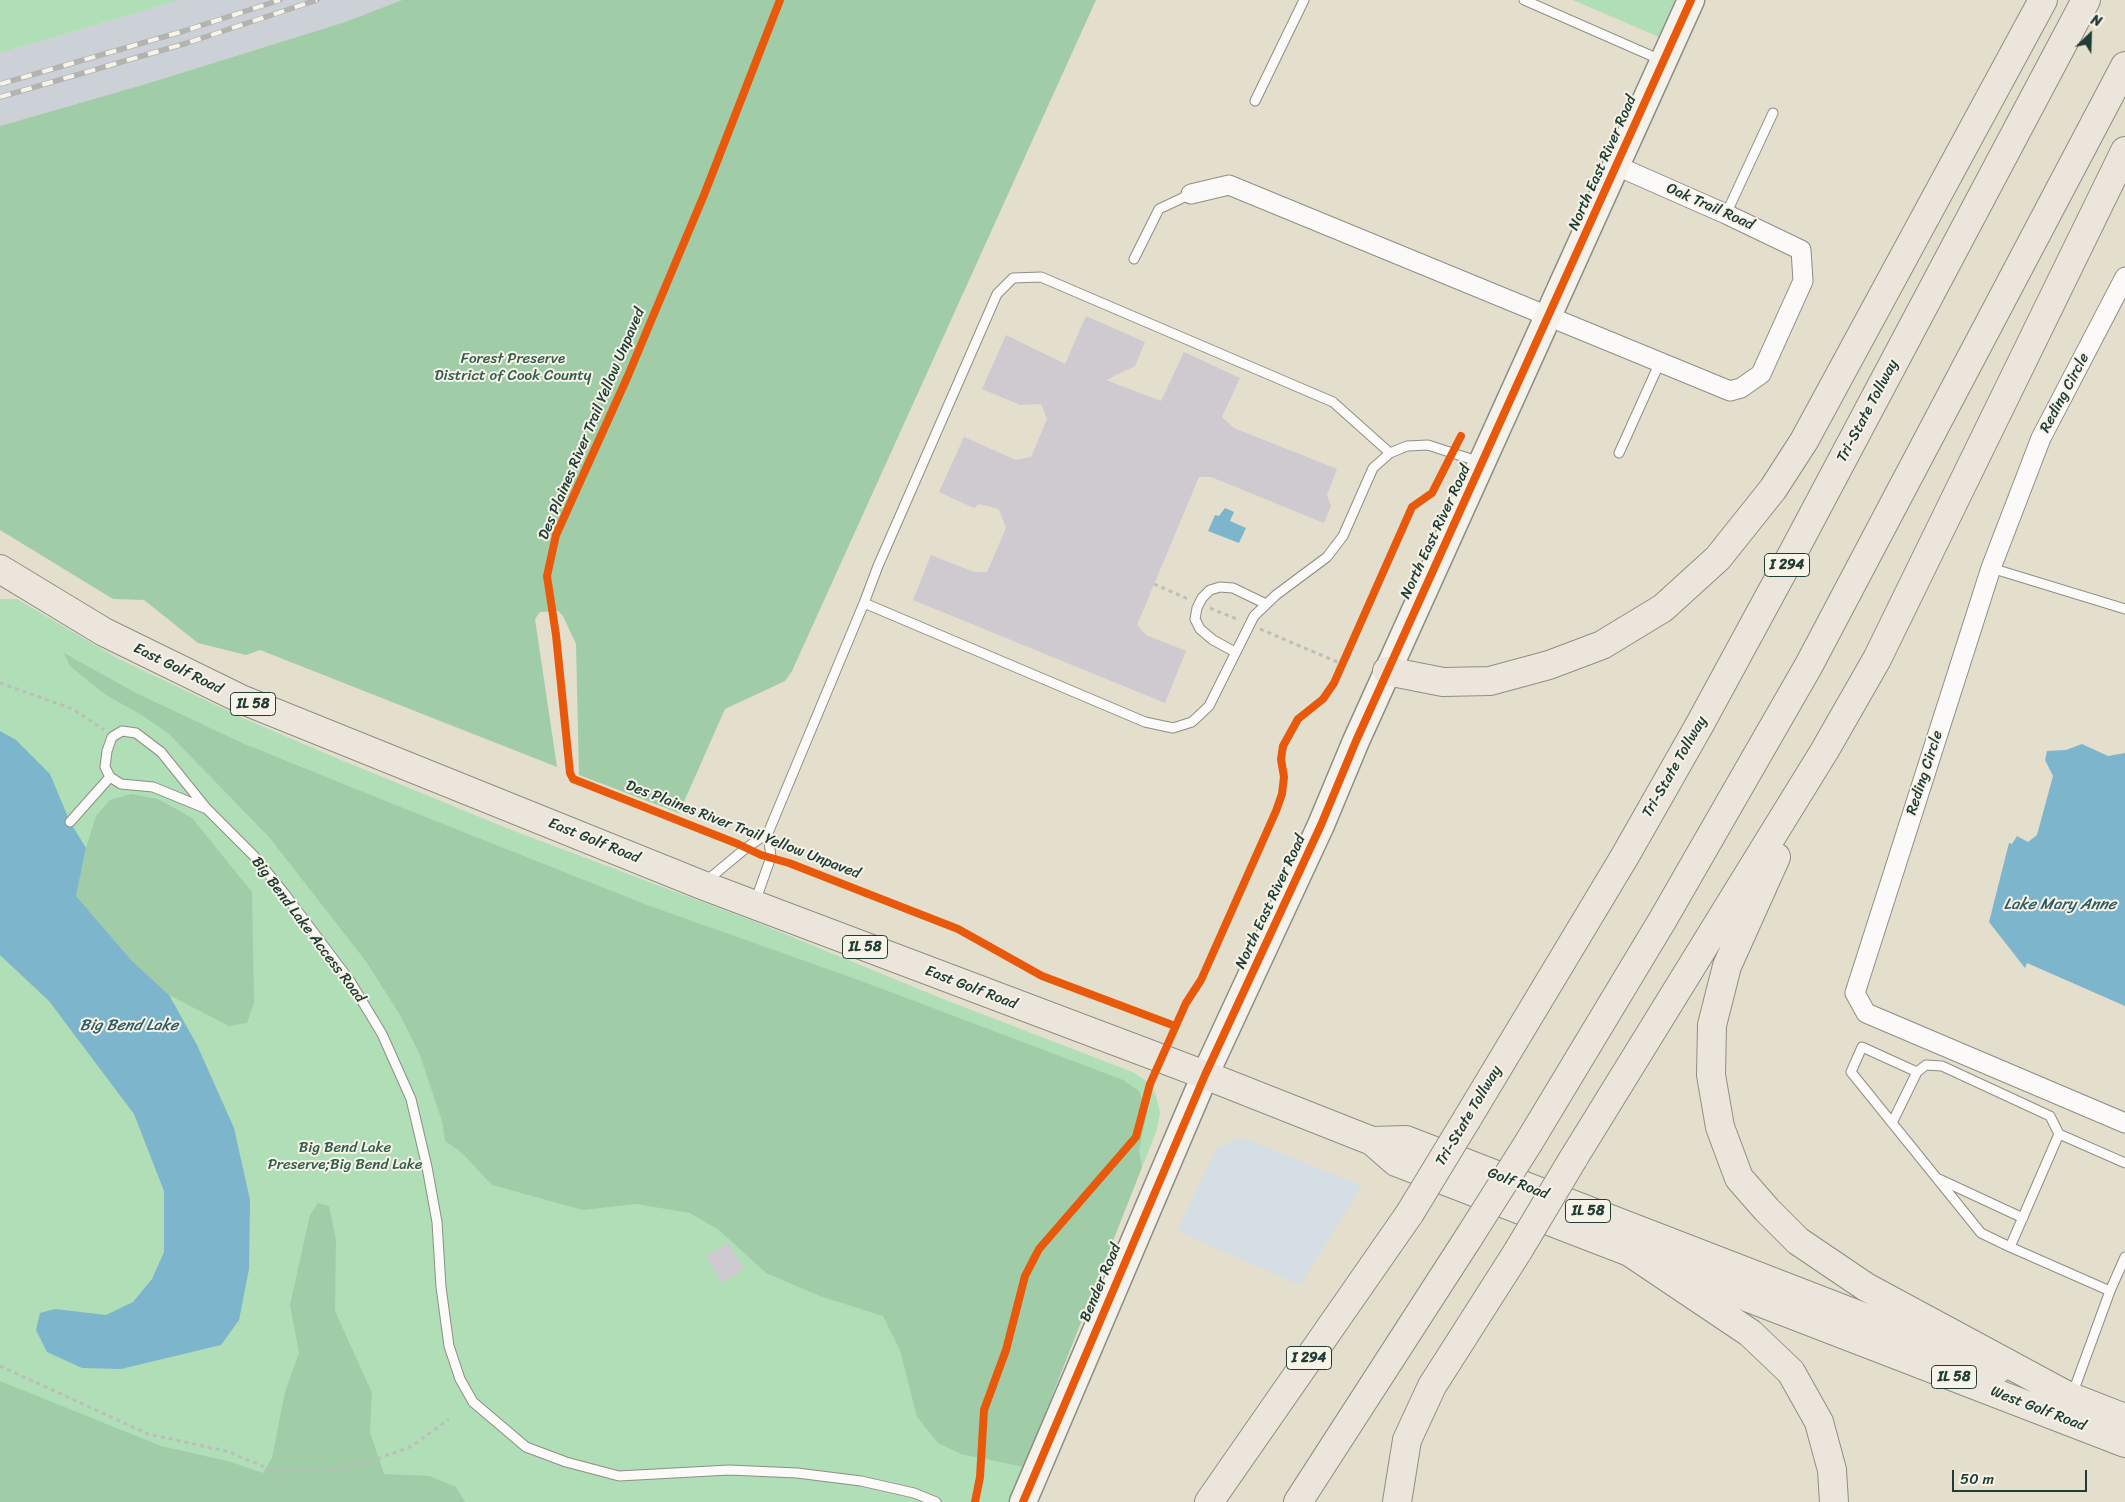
<!DOCTYPE html>
<style>
body{margin:0}
#map{position:relative;width:2125px;height:1502px;overflow:hidden;background:#e4decd;font-family:Sriracha,sans-serif}
canvas{display:block}
.north{position:absolute;left:2065px;top:10px;width:50px;height:50px;-webkit-text-stroke:4px #f7f3e8;paint-order:stroke;rotate:24deg;font-size:14px;font-weight:700;line-height:20px;text-align:center;color:#1f3d34}
.north::after{content:'';display:block;margin:auto;width:18px;height:22px;background:#1f3d34;clip-path:polygon(50% 0,100% 100%,50% 72%,0 100%)}
.scale{position:absolute;left:1952px;top:1470px;width:135px;height:22px;box-sizing:border-box;border:2px solid #1f3d34;border-top:0;padding-left:6px;font-size:15px;line-height:18px;white-space:nowrap;color:#1f3d34;-webkit-text-stroke:4px #f7f3e8;paint-order:stroke}
</style>
<div id="map">
<canvas width="2125" height="1502"></canvas>
<div class="north">N</div>
<div class="scale">50 m</div>
</div>
<script>
const ctx = document.querySelector('canvas').getContext('2d');
ctx.lineJoin = 'round';
function fillPath(path, color) {
  ctx.fillStyle = color;
  ctx.fill(path, 'evenodd');
}
function shape(rows) {
  const path = new Path2D();
  for (const r of rows) {
    path.moveTo(r[0], r[1]);
    for (let i = 2; i < r.length; i += 2) path.lineTo(r[i], r[i + 1]);
  }
  return path;
}
function strokePath(path, color, width, dash) {
  ctx.strokeStyle = color;
  ctx.lineWidth = width;
  ctx.lineCap = dash ? 'butt' : 'round';
  ctx.setLineDash(dash || []);
  ctx.stroke(path);
}
function drawText(font, color, halo, rows, align = 'center') {
  ctx.font = font + ' Sriracha,sans-serif';
  ctx.lineWidth = 4;
  ctx.setLineDash([]);
  ctx.textBaseline = 'middle';
  ctx.strokeStyle = halo;
  ctx.fillStyle = color;
  for (const [text, x, y, turn = 0] of rows) {
    ctx.save();
    ctx.translate(x, y);
    ctx.rotate((+turn || 0) * Math.PI / 180);
    ctx.textAlign = isNaN(turn) ? turn : align;
    if (halo) ctx.strokeText(text, 0, 0);
    ctx.fillText(text, 0, 0);
    ctx.restore();
  }
}
const built = shape([
 [1241,1137,1362,1186,1300,1285,1177,1231,1217,1148]
]);
const industrial = shape([
 [180,0,402,0,345,22,149,83,0,126,0,53]
]);
const green = shape([
 [0,0,180,0,0,53],
 [1573,0,1676,0,1659,37],
 [0,599,17,599,117,658,243,718,341,760,509,829,758,923,943,999,1135,1073,1150,1084,1156,1096,1160,1113,1156,1132,1010,1502,0,1502]
]);
const forest = shape([
 [402,0,1096,0,792,671,785,681,725,709,679,813,579,775,576,644,563,616,558,611,540,612,535,619,557,767,260,650,246,655,198,643,144,600,113,599,0,530,0,126,149,83,345,22],
 [64,653,136,693,242,743,388,802,647,905,864,982,1123,1080,1139,1091,1147,1112,1139,1150,1142,1167,1024,1467,961,1454,938,1443,917,1417,900,1350,883,1316,820,1296,766,1273,719,1230,690,1213,636,1204,583,1210,492,1185,461,1152,445,1141,442,1121,420,1055,400,1015,365,960,269,837,168,733,140,714,106,695,70,666],
 [131,794,158,799,192,818,252,892,254,1003,247,1023,229,1026,169,995,132,961,76,896,86,848,96,816,110,800],
 [318,1203,329,1206,336,1240,335,1311,372,1393,370,1432,384,1474,429,1476,456,1487,465,1502,0,1502,0,1381,161,1446,231,1462,263,1473,272,1458,285,1392,299,1353,290,1305,310,1215]
]);
const water = shape([
 [1225,508,1234,512,1230,521,1246,528,1239,543,1208,531,1215,515,1219,516],
 [0,731,16,740,50,774,70,822,86,848,76,896,132,961,169,995,197,1045,234,1128,250,1200,249,1269,239,1320,221,1345,121,1369,82,1368,47,1352,36,1330,40,1313,55,1309,106,1315,133,1302,152,1279,164,1252,164,1191,134,1114,49,1001,0,955],
 [2082,744,2108,756,2125,753,2125,1006,2027,963,2025,968,1989,922,2009,843,2012,844,2017,836,2028,842,2037,835,2053,776,2045,760,2047,751,2066,750]
]);
const building = shape([
 [1086,316,1145,342,1135,366,1106,380,1161,401,1184,352,1240,378,1222,417,1234,428,1337,469,1327,495,1331,506,1324,523,1211,477,1199,477,1137,625,1146,635,1186,651,1165,703,913,600,931,555,974,572,987,572,1006,528,999,509,979,504,974,508,939,492,964,437,1016,460,1031,457,1047,419,1041,404,1020,405,982,389,1006,335,1065,364],
 [728,1243,744,1269,722,1283,706,1256]
]);
const path = shape([
 [1154,584,1188,599],
 [1210,608,1239,620],
 [1260,629,1342,664],
 [0,683,73,709,104,730],
 [0,1366,148,1434,226,1451,275,1471,339,1470,366,1463,412,1446,449,1419]
]);
const lane = shape([
 [1524,0,1661,60],
 [1255,101,1304,0],
 [1726,214,1773,113],
 [1134,259,1159,209,1191,194],
 [1619,453,1660,362],
 [1991,568,2125,609],
 [864,603,1145,722,1173,728,1192,722,1209,706,1254,616,1276,595,1327,557,1343,536,1373,468,1390,453,1407,446,1428,445,1480,462],
 [1235,652,1213,640,1200,629,1195,619,1197,608,1202,598,1210,590,1220,587,1233,588,1266,604],
 [207,809,153,787,121,784,110,777,105,767,107,751,112,737,122,731,136,733,161,752,207,809,255,857,284,893,350,981,382,1034,411,1099,427,1167,437,1222,441,1287,449,1346,460,1379,473,1402,526,1447,566,1462,619,1476,729,1470,797,1473,861,1481,914,1493,936,1502],
 [70,822,110,777],
 [705,882,746,848,768,833],
 [755,902,771,857,768,833,864,603,878,566,997,294,1013,278,1041,277,1333,402,1390,453],
 [1917,1072,1926,1065,1942,1066,2050,1116,2059,1134,2125,1163],
 [1892,1123,1917,1072,1862,1047,1851,1072,1981,1233,2010,1247],
 [2059,1134,2010,1247,2110,1291],
 [1939,1179,2023,1218],
 [2072,1395,2110,1291,2125,1257]
]);
const street = shape([
 [1191,194,1229,185,1730,391,1741,388,1761,374,1803,281,1801,250,1726,214,1617,166],
 [2125,277,2041,438,1991,568,1855,993,1866,1013,2125,1123]
]);
const secondary = shape([
 [1023,1502,1205,1075,1321,825,1356,741,1691,0]
]);
const primary = shape([
 [0,569,104,632,243,700,702,885,1205,1075,1372,1141,1396,1162,2125,1443],
 [1372,1141,1406,1140,1998,1369],
 [2045,1387,2125,1418]
]);
const highway = shape([
 [1387,671,1443,682,1490,681,1549,665,1602,645,1663,608,1718,558,1773,489,1804,441,2043,0],
 [1776,857,1727,966,1712,1025,1711,1075,1720,1127,1739,1178,1767,1210,1798,1241,1866,1287,2068,1396],
 [1467,1119,1625,856,1700,724,1795,549,2086,0],
 [1529,1142,1662,921,1809,665,2125,66],
 [1573,1159,1825,750,1877,659,2125,151],
 [1631,1253,1750,1333,1791,1372,1819,1422,1832,1470,1834,1502],
 [1209,1502,1410,1213],
 [1298,1502,1469,1237],
 [1397,1502,1407,1440,1432,1386,1518,1251]
]);
const rail = shape([
 [0,84,184,31,280,0],
 [0,97,187,43,317,0]
]);
const highwayBridge = shape([
 [1410,1213,1467,1119],
 [1469,1237,1529,1142],
 [1518,1251,1573,1159]
]);
const cycleway = shape([
 [780,0,704,195,627,378,556,535,547,576,556,635,570,773,573,779,738,844,761,855,789,863,958,929,1042,976,1175,1026],
 [975,1502,980,1477,984,1410,1006,1350,1025,1276,1039,1249,1136,1137,1150,1084,1186,1003,1201,980,1276,811,1282,794,1284,777,1281,759,1283,746,1298,719,1323,699,1334,683,1412,507,1432,493,1461,436],
 [1023,1502,1205,1075,1321,825,1356,741,1691,0]
]);
const shields = [
 [1787,565,45],
 [253,704,45],
 [865,947,45],
 [1588,1211,45],
 [1309,1358,45],
 [1954,1377,45]
];
const shieldNames = [
 ["I 294",1787,565],
 ["IL 58",253,704],
 ["IL 58",865,947],
 ["IL 58",1588,1211],
 ["I 294",1309,1358],
 ["IL 58",1954,1377]
];
const streetNames = [
 ["North East River Road",1603,163,-66],
 ["Oak Trail Road",1710,207,24],
 ["Reding Circle",2065,393,-62],
 ["Tri-State Tollway",1868,411,-62],
 ["Des Plaines River Trail Yellow Unpaved",592,424,-67],
 ["North East River Road",1436,532,-65],
 ["East Golf Road",178,669,26],
 ["Tri-State Tollway",1675,767,-60],
 ["Reding Circle",1925,773,-72],
 ["Des Plaines River Trail Yellow Unpaved",743,830,21],
 ["East Golf Road",594,841,22],
 ["North East River Road",1271,902,-65],
 ["Big Bend Lake Access Road",308,930,53],
 ["East Golf Road",971,988,21],
 ["Tri-State Tollway",1469,1116,-59],
 ["Golf Road",1518,1184,21],
 ["Bender Road",1101,1283,-67],
 ["West Golf Road",2038,1409,21]
];
const parkNames = [
 ["Forest Preserve",513,359],
 ["District of Cook County",513,376],
 ["Big Bend Lake",345,1148],
 ["Preserve;Big Bend Lake",345,1165]
];
const waterNames = [
 ["Lake Mary Anne",2060,905],
 ["Big Bend Lake",129,1026]
];
fillPath(built, '#d5dde5');
fillPath(industrial, '#cbd1d6');
fillPath(green, '#afdeb7');
fillPath(forest, '#a1cca8');
fillPath(water, '#7db5cc');
fillPath(building, '#cfcacf');
strokePath(lane, '#8d8f85', 11);
strokePath(street, '#8d8f85', 21);
strokePath(secondary, '#8d8f85', 29);
strokePath(primary, '#8d8f85', 30);
strokePath(highway, '#8d8f85', 30);
strokePath(path, '#bcbeb9', 3, [4, 4]);
strokePath(lane, '#fbfaf8', 9);
strokePath(street, '#fbfaf8', 19);
strokePath(secondary, '#f5f2ec', 26);
strokePath(primary, '#ece5dc', 28);
strokePath(highway, '#ece5dc', 28);
strokePath(rail, '#b2b4b1', 5.5);
strokePath(rail, '#f7f3e8', 4, [11]);
strokePath(highwayBridge, '#8d8f85', 30, []);
strokePath(highwayBridge, '#ece5dc', 28);
strokePath(cycleway, '#e8590c', 8);
for (const [x, y, w] of shields) {
  const box = new Path2D();
  box.roundRect(x - w / 2, y - 11.5, w, 23, 4);
  ctx.fillStyle = '#f7f3e8';
  ctx.fill(box);
  strokePath(box, '#1f3d34', 1);
}
drawText('bold 14px', '#1f3d34', null, shieldNames);
drawText('15px', '#1f3d34', '#f7f3e8', streetNames);
drawText('15px', '#335d4b', '#f7f3e8', parkNames);
drawText('italic 16px', '#2e5c62', '#f7f3e8', waterNames);
</script>
